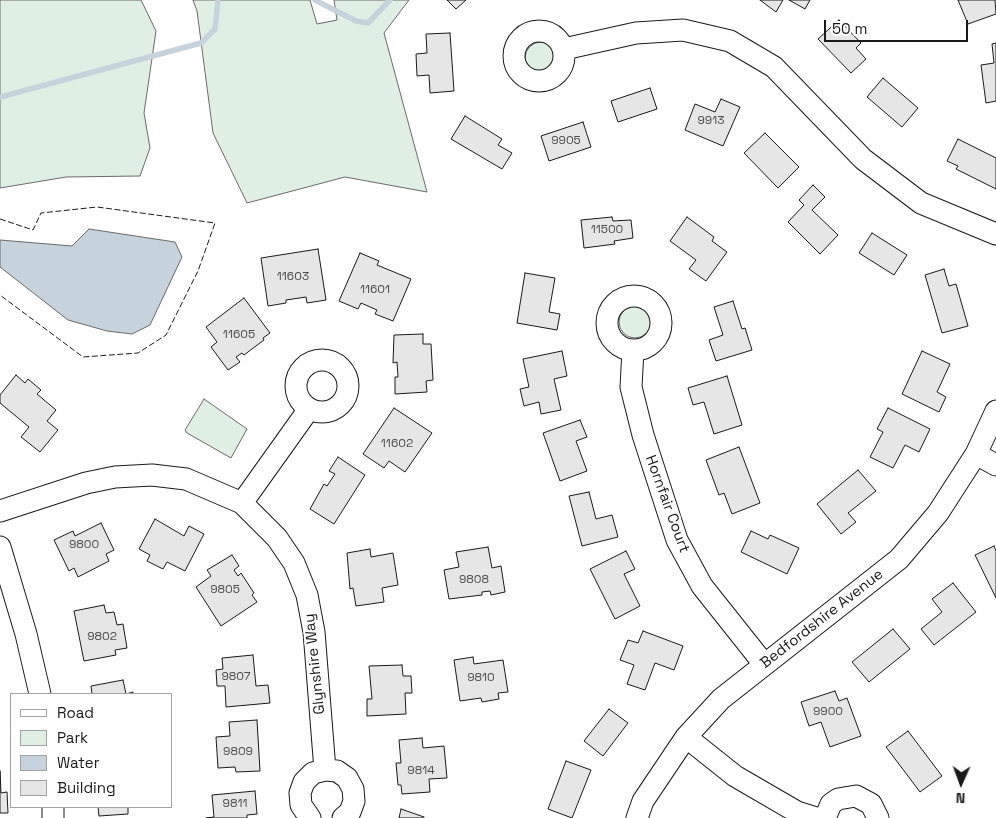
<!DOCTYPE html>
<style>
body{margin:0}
#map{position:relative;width:996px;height:818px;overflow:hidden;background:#fff;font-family:"Space Grotesk",sans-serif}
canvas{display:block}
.legend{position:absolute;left:10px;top:693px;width:162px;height:115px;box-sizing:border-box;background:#fff;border:1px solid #a3a3a3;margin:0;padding:6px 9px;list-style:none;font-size:15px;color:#1a1a1a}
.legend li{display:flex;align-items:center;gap:10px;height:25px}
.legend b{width:25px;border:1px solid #a3a3a3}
.north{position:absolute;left:936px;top:758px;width:50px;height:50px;-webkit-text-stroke:4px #fff;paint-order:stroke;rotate:182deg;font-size:14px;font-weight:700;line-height:20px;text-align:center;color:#1a1a1a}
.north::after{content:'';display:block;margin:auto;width:18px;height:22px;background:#1a1a1a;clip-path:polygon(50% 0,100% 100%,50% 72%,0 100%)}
.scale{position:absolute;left:824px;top:20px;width:144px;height:22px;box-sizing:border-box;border:2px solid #1a1a1a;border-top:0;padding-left:6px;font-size:15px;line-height:18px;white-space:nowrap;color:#1a1a1a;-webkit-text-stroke:4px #fff;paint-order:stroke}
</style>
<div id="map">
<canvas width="996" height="818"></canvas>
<ul class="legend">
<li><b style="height:6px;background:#fff"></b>Road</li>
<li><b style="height:14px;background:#e0efe3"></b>Park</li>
<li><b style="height:14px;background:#c6d2dc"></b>Water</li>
<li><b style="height:14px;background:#e6e6e6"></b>Building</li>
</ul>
<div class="north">N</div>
<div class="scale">50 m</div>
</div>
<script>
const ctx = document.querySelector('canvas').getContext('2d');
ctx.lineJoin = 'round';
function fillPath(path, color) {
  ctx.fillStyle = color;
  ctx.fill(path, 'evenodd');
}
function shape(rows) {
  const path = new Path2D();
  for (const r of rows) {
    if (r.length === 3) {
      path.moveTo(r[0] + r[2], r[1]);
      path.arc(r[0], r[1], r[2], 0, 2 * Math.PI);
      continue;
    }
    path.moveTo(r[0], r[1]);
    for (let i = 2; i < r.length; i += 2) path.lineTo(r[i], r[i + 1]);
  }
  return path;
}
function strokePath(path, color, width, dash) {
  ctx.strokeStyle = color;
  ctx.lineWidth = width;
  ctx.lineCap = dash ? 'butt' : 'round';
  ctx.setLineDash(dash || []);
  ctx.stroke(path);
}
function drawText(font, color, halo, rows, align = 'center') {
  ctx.font = font + ' "Space Grotesk",sans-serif';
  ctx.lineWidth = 4;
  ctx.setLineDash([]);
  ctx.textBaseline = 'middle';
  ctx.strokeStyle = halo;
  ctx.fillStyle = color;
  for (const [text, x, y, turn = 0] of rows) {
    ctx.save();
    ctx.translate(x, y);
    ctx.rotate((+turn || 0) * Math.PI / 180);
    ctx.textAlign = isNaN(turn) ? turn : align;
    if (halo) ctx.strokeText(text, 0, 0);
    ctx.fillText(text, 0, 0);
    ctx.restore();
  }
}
const green = shape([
 [0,0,141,0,156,31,144,113,150,148,140,176,66,177,0,188,0,0],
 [193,0,310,0,317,24,337,20,334,0,409,0,384,33,427,192,345,177,247,203,213,133,197,11,193,0],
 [541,58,16],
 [635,322,16],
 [204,399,247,429,231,458,187,433,185,430,204,399]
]);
const water = shape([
 [89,229,175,242,182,257,150,325,132,334,107,331,68,320,0,267,0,240,72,246,89,229]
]);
const stream = shape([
 [315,0,356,21,368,23,390,0],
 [0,97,201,43,215,29,218,0]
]);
const building = shape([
 [447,0,466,0,456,9,447,0],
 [760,0,783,0,776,12,760,0],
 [789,0,810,0,805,9,789,0],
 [958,0,995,0,996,14,968,24,958,0],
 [839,20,861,43,856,48,866,59,851,73,818,39,839,20],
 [450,33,454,91,430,93,429,75,417,76,416,54,427,53,426,34,450,33],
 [996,43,996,101,986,103,981,65,994,63,992,44,996,43],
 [883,78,918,108,902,127,867,97,883,78],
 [650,88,657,109,618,122,611,101,650,88],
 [721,99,740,107,723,146,685,130,695,104,715,112,721,99],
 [465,116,502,139,498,145,512,153,502,169,451,139,465,116],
 [583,122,591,147,549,161,541,136,583,122],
 [765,133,799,167,778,188,744,153,765,133],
 [958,139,996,158,996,189,956,169,958,166,947,161,958,139],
 [813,185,825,197,812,210,838,235,820,254,788,222,804,205,799,200,813,185],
 [612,217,613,221,631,220,633,238,614,241,615,244,584,248,581,220,612,217],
 [687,217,714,237,712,241,727,252,706,281,689,269,696,260,670,241,687,217],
 [872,233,907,255,894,275,859,253,872,233],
 [318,249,326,300,307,303,306,297,286,300,286,303,268,306,261,258,318,249],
 [360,253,379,261,377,265,411,279,393,321,375,314,377,310,361,303,358,309,339,301,360,253],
 [944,269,949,286,956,284,968,326,942,333,925,275,944,269],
 [525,273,555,278,549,312,560,314,557,330,517,323,525,273],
 [244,298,270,333,263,338,264,340,244,355,242,353,236,357,240,362,228,370,211,347,217,342,206,327,244,298],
 [733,301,742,329,745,328,752,350,716,361,709,340,723,335,714,307,733,301],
 [423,334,423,344,431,344,433,380,426,381,427,392,395,394,395,377,398,377,397,362,393,363,394,335,423,334],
 [562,351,567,376,554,379,561,410,541,414,539,402,524,406,520,389,529,387,523,359,562,351],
 [922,351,950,364,937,392,946,397,939,412,902,394,922,351],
 [16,375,25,383,28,379,41,390,37,394,56,410,47,421,58,430,40,452,21,437,29,427,0,403,0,395,16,375],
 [727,376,742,425,714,434,704,402,693,405,688,388,727,376],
 [394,408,432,433,405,472,389,461,384,468,363,454,394,408],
 [888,408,930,429,919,452,905,445,893,468,870,457,883,432,877,429,888,408],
 [580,420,587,437,576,441,587,471,560,481,543,433,580,420],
 [739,447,760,503,732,514,724,493,719,495,706,460,739,447],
 [338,457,365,475,334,524,310,509,324,484,327,486,335,474,329,471,338,457],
 [858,470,876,491,848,513,856,522,841,534,817,504,858,470],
 [589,492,596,519,612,515,618,537,582,546,569,496,589,492],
 [155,519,184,536,189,526,204,534,185,571,167,562,163,569,147,561,150,555,139,549,155,519],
 [101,523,114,550,106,554,109,561,78,577,74,568,69,571,54,540,73,531,75,536,101,523],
 [751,531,768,539,770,535,799,548,787,574,741,552,751,531],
 [994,546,996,551,996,598,975,555,994,546],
 [488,547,492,568,501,566,505,592,491,595,490,591,482,592,482,595,449,599,444,570,459,567,456,552,488,547],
 [370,549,371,557,393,553,398,585,382,588,384,602,356,606,353,588,350,589,347,553,370,549],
 [626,551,635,569,624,574,640,606,615,619,590,569,626,551],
 [232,555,239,566,234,570,238,576,241,573,254,593,252,595,257,602,221,626,196,587,211,576,207,570,232,555],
 [953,583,976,612,934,645,921,629,942,612,932,599,953,583],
 [104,605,106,613,114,612,117,625,123,624,127,648,115,650,116,655,84,661,74,611,104,605],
 [893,629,910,649,869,682,852,662,893,629],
 [643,631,683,646,674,670,655,663,645,690,627,684,634,665,620,660,628,640,638,643,643,631],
 [253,655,256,686,268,685,270,703,226,707,225,686,217,686,216,670,223,669,222,658,253,655],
 [473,657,474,664,503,660,508,692,498,693,499,699,482,702,481,698,460,701,454,660,473,657],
 [402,665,403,676,411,676,412,693,405,693,406,714,367,716,367,699,372,699,369,666,402,665],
 [123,680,126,694,133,692,133,694,92,694,91,686,123,680],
 [835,691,839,701,847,698,861,736,830,747,821,722,809,726,801,702,835,691],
 [609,709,628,723,603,756,584,741,609,709],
 [257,720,260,771,236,772,235,767,218,768,216,737,230,736,229,722,257,720],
 [908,731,942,776,920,792,886,747,908,731],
 [422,738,423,748,444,746,447,778,429,779,430,792,402,794,401,785,398,785,396,763,401,763,399,740,422,738],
 [566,761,591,770,572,818,548,809,566,761],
 [0,771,1,793,7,792,8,813,0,813,0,771],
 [255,791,257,814,247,815,247,818,206,818,214,817,212,795,255,791],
 [98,807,128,807,128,814,99,816,98,807],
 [401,809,424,817,424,818,399,818,401,809]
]);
const minor = shape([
 [539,56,25],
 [564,49,636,33,683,30,730,41,774,67,863,159,921,203,996,234],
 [634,323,27],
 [633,350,631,387,643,435,677,540,702,586,764,664],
 [322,386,26],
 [976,454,996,465],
 [242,503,309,409],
 [0,511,86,483,115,477,152,475,186,479,242,503,277,538,294,563,307,595,314,632,325,770],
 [0,547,26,634,40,694],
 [686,737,735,776,797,812,816,818],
 [53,807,53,818],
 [310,818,301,805,300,793,304,782,313,773,325,770,337,771,347,778,353,789,354,801,350,812,343,818],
 [637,818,643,801,686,737,721,699,899,559,938,513,976,454,996,411],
 [825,818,831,804,838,799,856,796,871,804,878,818]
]);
const fence = shape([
 [0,219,33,230,41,213,97,207,215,223,198,271,166,335,138,353,83,357,0,295]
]);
const numberNames = [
 ["9913",711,121],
 ["9905",566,141],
 ["11500",607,230],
 ["11603",293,277],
 ["11601",375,290],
 ["11605",239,335],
 ["11602",397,444],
 ["9800",84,545],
 ["9808",474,580],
 ["9805",225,590],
 ["9802",102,637],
 ["9807",236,677],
 ["9810",481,678],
 ["9900",828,712],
 ["9809",238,752],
 ["9814",421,771],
 ["9811",235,804]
];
const streetNames = [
 ["Hornfair Court",667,504,70],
 ["Bedfordshire Avenue",822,619,-38],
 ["Glynshire Way",315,664,-96]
];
fillPath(green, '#e0efe3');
strokePath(green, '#6a6a6a', 1);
fillPath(water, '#c6d2dc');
strokePath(water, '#6a6a6a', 1);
strokePath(stream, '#c6d2dc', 5.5);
fillPath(building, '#e6e6e6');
strokePath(building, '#1a1a1a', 1);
strokePath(minor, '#1a1a1a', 23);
strokePath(minor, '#fff', 21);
strokePath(fence, '#1a1a1a', 1, [6, 2.5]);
drawText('12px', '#4d4d4d', null, numberNames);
drawText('15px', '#1a1a1a', '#fff', streetNames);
</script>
